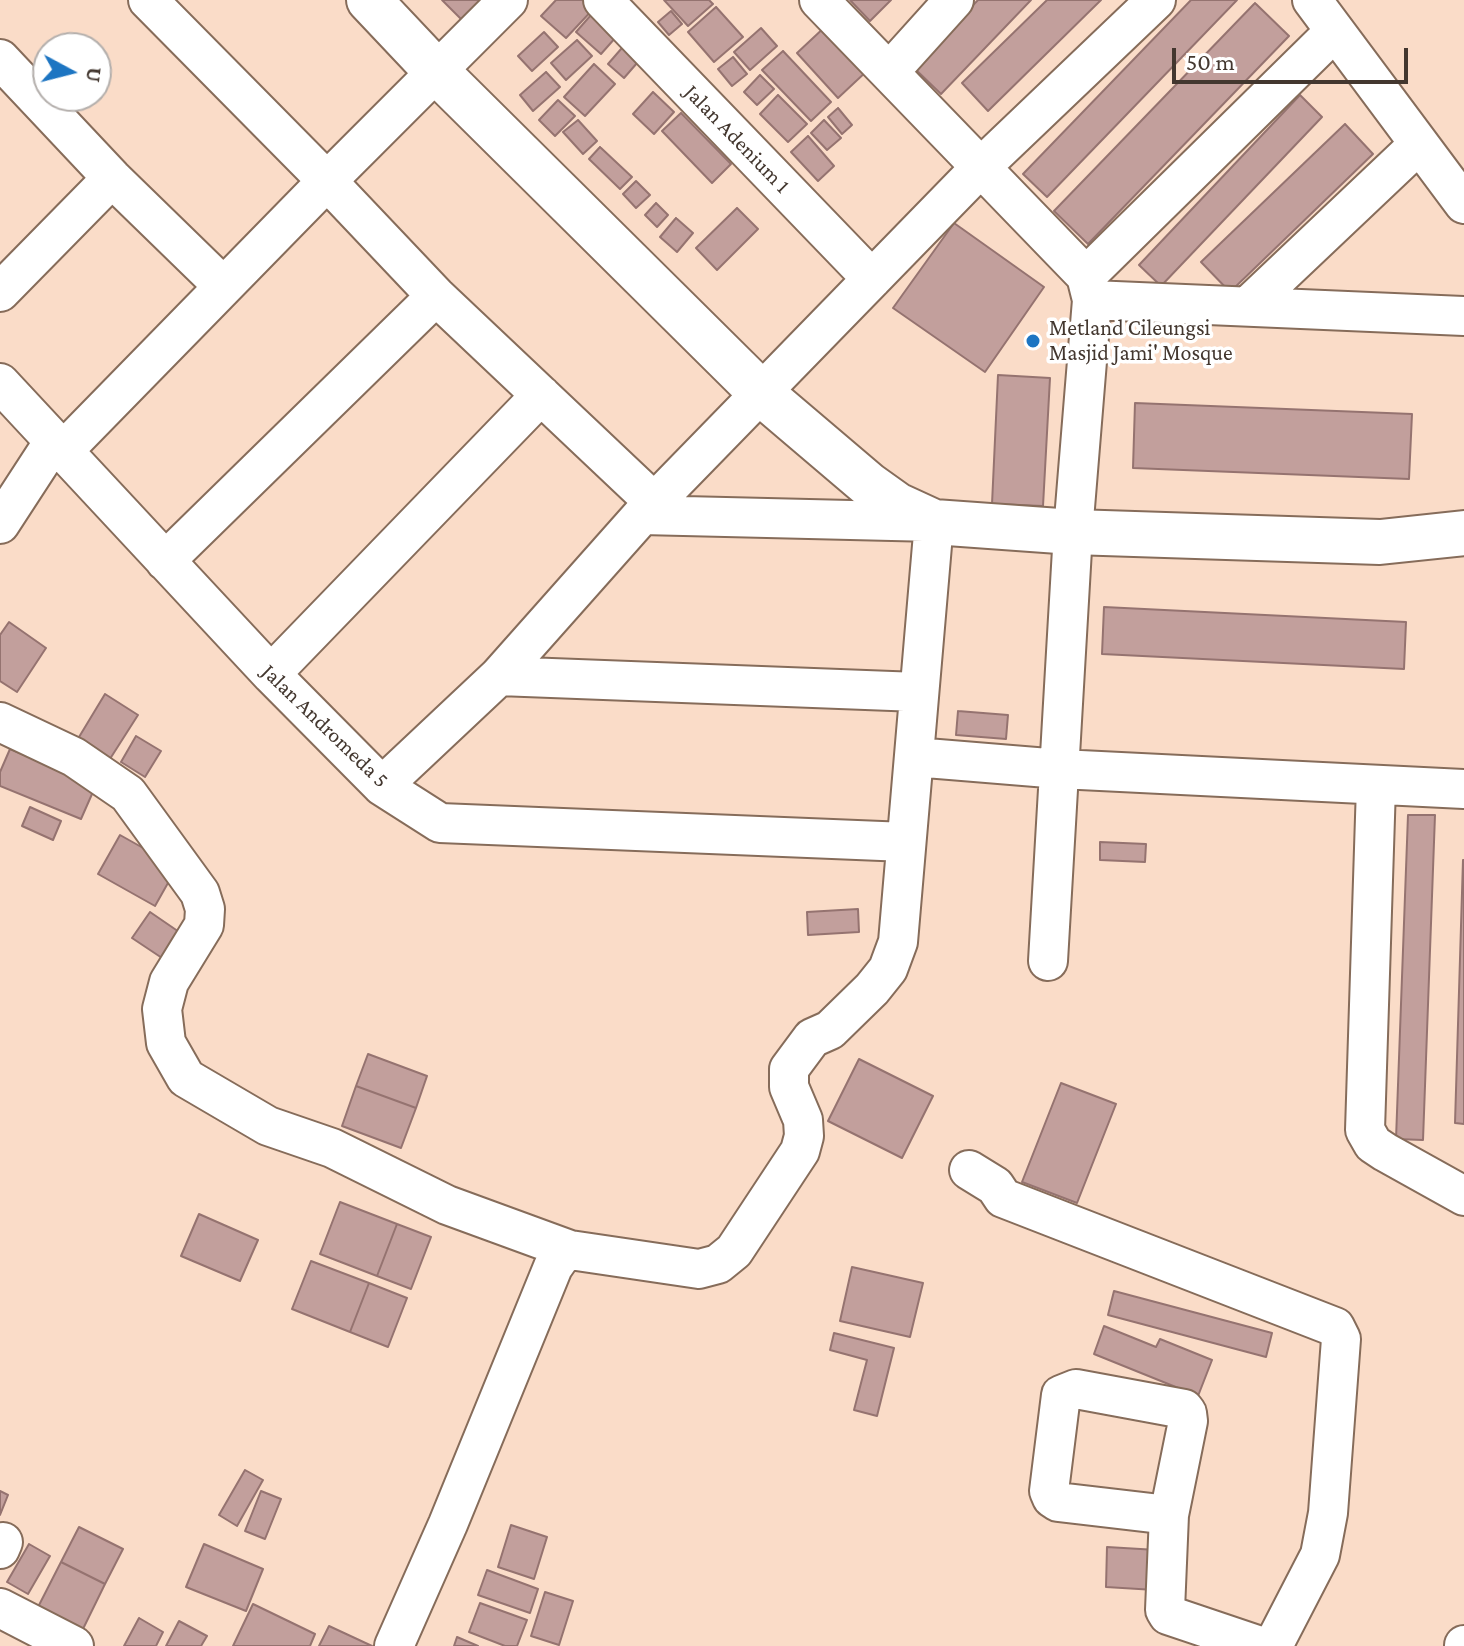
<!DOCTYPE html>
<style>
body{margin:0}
#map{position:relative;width:1464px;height:1646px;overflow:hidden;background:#fadcc8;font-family:"Crimson Pro",serif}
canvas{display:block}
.north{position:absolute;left:32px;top:32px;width:80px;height:80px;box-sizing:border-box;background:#fff;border:2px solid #b4afac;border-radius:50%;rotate:97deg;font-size:22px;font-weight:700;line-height:32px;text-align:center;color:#43372f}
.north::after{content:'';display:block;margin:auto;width:28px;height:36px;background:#1d75c2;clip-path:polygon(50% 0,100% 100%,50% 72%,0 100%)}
.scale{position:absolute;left:1172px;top:48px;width:236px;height:36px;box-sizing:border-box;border:4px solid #43372f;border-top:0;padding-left:10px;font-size:24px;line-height:28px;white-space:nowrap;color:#43372f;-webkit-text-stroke:6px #fff;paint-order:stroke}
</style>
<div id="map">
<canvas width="1464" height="1646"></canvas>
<div class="north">U</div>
<div class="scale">50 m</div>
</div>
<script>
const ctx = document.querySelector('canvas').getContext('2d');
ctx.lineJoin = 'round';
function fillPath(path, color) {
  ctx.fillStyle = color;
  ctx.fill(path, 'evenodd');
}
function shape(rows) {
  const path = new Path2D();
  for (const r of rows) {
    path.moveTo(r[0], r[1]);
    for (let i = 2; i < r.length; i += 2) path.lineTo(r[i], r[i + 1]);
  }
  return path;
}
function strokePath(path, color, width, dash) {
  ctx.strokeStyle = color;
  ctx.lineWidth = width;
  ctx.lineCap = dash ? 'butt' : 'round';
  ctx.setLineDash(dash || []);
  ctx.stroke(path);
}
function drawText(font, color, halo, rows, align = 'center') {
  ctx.font = font + ' "Crimson Pro",serif';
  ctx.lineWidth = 7;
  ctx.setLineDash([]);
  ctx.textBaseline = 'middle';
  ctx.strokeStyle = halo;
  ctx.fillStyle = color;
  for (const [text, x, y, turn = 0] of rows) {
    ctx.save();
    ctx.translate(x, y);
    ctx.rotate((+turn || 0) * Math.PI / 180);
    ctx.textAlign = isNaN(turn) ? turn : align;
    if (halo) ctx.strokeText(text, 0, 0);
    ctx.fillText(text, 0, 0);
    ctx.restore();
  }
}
const building = shape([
 [442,0,494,0,468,26,442,0],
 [556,0,594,0,598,4,566,38,541,16,556,0],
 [664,0,709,0,713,4,688,26,664,0],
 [850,0,891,0,870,21,850,0],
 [978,0,1031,0,941,94,913,67,978,0],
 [1047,0,1101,0,988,111,962,83,1047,0],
 [1191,0,1237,0,1047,197,1023,174,1191,0],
 [1255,3,1289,36,1088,244,1054,211,1255,3],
 [716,7,743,37,714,62,688,32,716,7],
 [671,11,682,24,669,35,658,22,671,11],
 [591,15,616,37,601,54,576,32,591,15],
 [828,24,869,69,838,98,797,53,828,24],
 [761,28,777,46,750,70,734,52,761,28],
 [544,32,558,47,532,71,518,56,544,32],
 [577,40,592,56,566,80,551,63,577,40],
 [628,41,644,55,624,78,608,64,628,41],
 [783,51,831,102,811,121,762,70,783,51],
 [733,57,747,74,732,86,718,69,733,57],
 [594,64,615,84,585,116,564,97,594,64],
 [546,72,560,87,533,111,520,95,546,72],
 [760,75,774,89,757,105,744,92,760,75],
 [653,92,674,112,654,134,633,114,653,92],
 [778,95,807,124,788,142,760,114,778,95],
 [1300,95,1322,117,1161,286,1139,265,1300,95],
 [558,100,575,116,555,136,539,120,558,100],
 [838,108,852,125,842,134,828,117,838,108],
 [681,113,731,164,712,183,662,131,681,113],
 [578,120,597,141,583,154,563,132,578,120],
 [824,120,841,138,827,150,811,133,824,120],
 [1345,124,1373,154,1230,292,1201,262,1345,124],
 [808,136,834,166,818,181,791,152,808,136],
 [600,147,632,177,620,189,589,159,600,147],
 [636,181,650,195,636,208,623,194,636,181],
 [656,203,668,215,657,227,645,215,656,203],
 [737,208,758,229,717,270,696,248,737,208],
 [676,218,693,233,677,252,660,237,676,218],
 [954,223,1044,287,985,372,893,308,954,223],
 [998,375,1050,378,1043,506,992,504,998,375],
 [1135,403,1412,414,1409,479,1133,468,1135,403],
 [1104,607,1406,622,1404,669,1102,654,1104,607],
 [9,622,46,648,17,692,0,681,0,635,9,622],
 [105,694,138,715,108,762,76,742,105,694],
 [958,711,1008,715,1006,739,956,735,958,711],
 [136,736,161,751,145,777,121,762,136,736],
 [10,749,96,785,81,819,0,786,0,772,10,749],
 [30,807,61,821,53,840,22,826,30,807],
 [1408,815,1435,815,1423,1140,1396,1139,1408,815],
 [120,835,177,867,155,906,98,874,120,835],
 [1100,842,1146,844,1145,862,1100,860,1100,842],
 [1463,860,1464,860,1464,1124,1455,1123,1463,860],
 [858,909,859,932,808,935,807,912,858,909],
 [150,912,185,936,168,962,132,938,150,912],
 [368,1054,427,1076,416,1108,356,1086,368,1054],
 [859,1059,933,1096,902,1158,828,1121,859,1059],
 [1061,1083,1116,1104,1077,1203,1022,1182,1061,1083],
 [356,1086,416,1108,401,1148,342,1126,356,1086],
 [340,1202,397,1224,377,1276,320,1254,340,1202],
 [199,1214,258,1240,240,1281,181,1256,199,1214],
 [397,1224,431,1237,411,1289,377,1276,397,1224],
 [311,1261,369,1283,350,1332,292,1309,311,1261],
 [852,1267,923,1283,910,1337,840,1321,852,1267],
 [369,1283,407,1298,388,1347,350,1332,369,1283],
 [1114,1291,1272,1333,1266,1357,1108,1315,1114,1291],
 [1104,1326,1156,1347,1160,1339,1212,1360,1198,1396,1094,1354,1104,1326],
 [834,1333,894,1348,877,1416,854,1410,867,1360,830,1350,834,1333],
 [245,1470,263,1480,237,1526,219,1515,245,1470],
 [0,1491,8,1495,0,1515,0,1491],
 [261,1491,281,1499,265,1539,245,1531,261,1491],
 [511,1525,547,1537,534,1579,498,1567,511,1525],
 [79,1527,123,1549,105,1584,61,1562,79,1527],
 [29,1544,50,1556,28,1594,7,1582,29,1544],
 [204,1544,263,1569,246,1611,186,1587,204,1544],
 [1107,1547,1157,1550,1155,1590,1106,1587,1107,1547],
 [61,1562,105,1584,81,1633,36,1611,61,1562],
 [487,1570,538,1589,530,1613,478,1595,487,1570],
 [545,1592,573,1601,559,1645,531,1636,545,1592],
 [480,1603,527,1620,517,1646,505,1646,469,1632,480,1603],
 [253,1604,315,1634,310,1646,233,1646,253,1604],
 [139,1618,163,1632,156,1646,124,1646,139,1618],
 [179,1621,207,1636,201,1646,166,1646,179,1621],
 [329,1626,372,1646,319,1646,329,1626],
 [457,1637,478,1646,454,1646,457,1637]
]);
const street = shape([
 [148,0,327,181,436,296,655,503],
 [603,0,872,279],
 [819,0,1086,276,1092,300,1073,532,1048,961],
 [1312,0,1464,204],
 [0,59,112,178,223,286],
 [890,71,954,0],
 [1086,276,1334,32],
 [0,292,112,178],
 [1092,300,1464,316],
 [1248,306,1418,145],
 [0,383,271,674,382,786,440,823,906,842],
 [64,450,327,181,508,0],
 [0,524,54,441],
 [165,561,436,296],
 [271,674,541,395],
 [499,676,918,692],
 [0,722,74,757,128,794,200,893,205,909,204,925,169,982,162,1009,166,1043,186,1078,268,1126,332,1148,447,1205,570,1250],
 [914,757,1060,769,1464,789],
 [382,786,499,676,642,515,980,168,1156,0],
 [1376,786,1365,1130,1373,1144,1385,1152,1464,1196],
 [969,1170,995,1186,1003,1198,1335,1327,1341,1339,1328,1513,1320,1555,1274,1644,1268,1646],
 [1169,1515,1188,1421,1187,1413,1184,1409,1076,1389,1061,1395,1049,1491,1052,1498,1058,1502,1169,1515,1165,1610,1168,1615,1260,1646],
 [0,1549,3,1542],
 [0,1608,74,1646],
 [394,1646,448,1524,553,1267,560,1257,570,1250,699,1269,718,1264,734,1251,800,1151,804,1136,803,1120,789,1087,789,1069,812,1038,830,1030,872,989,888,969,898,942,934,522,642,515],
 [1464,1646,1464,1645]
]);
const secondary = shape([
 [369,0,436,71,762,394,869,485,897,505,934,522,1073,532,1380,542,1464,533]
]);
const markers = [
 [1033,341,8,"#1d75c2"]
];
const streetNames = [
 ["Jalan Adenium 1",737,139,46],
 ["Jalan Andromeda 5",325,726,44]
];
const poiNames = [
 ["Metland Cileungsi",1049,328],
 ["Masjid Jami' Mosque",1049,353]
];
fillPath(building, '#c29f9c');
strokePath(building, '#957370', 2);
strokePath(street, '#866c5a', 42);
strokePath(secondary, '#866c5a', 48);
strokePath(street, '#fff', 38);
strokePath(secondary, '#fff', 44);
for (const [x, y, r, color] of markers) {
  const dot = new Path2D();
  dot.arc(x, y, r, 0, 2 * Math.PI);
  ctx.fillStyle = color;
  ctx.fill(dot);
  strokePath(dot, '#fff', 3);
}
drawText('22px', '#43372f', '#fff', streetNames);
drawText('22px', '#43372f', '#fff', poiNames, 'left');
</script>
